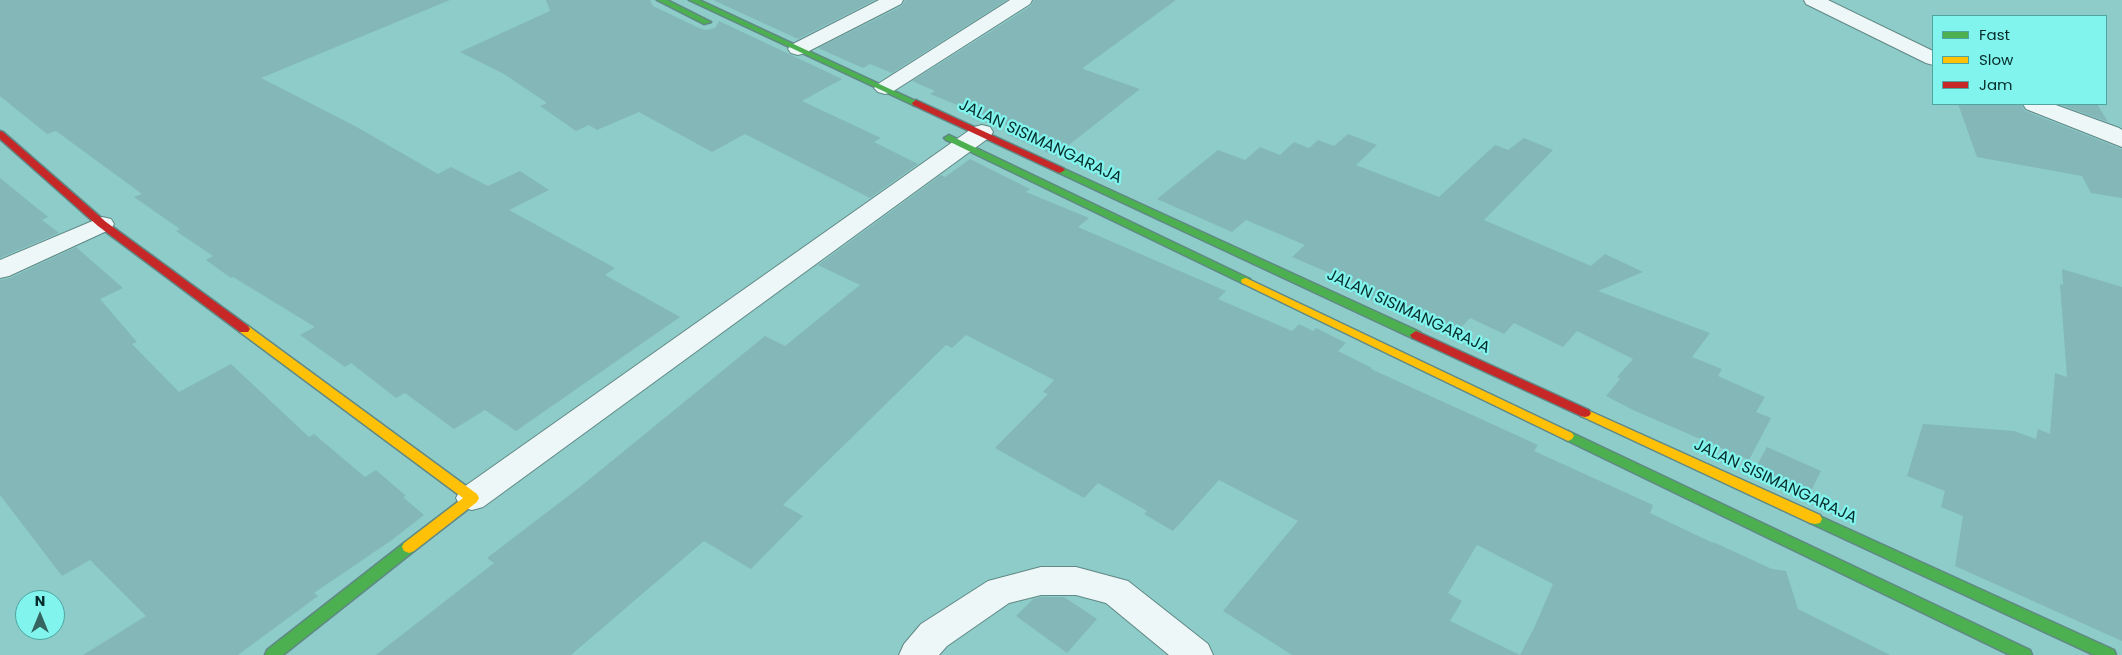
<!DOCTYPE html>
<style>
body{margin:0}
#map{position:relative;width:2122px;height:655px;overflow:hidden;background:#8dccc8;font-family:Poppins,sans-serif}
canvas{display:block}
.legend{position:absolute;left:1932px;top:15px;width:175px;height:90px;box-sizing:border-box;background:#81f4ed;border:1px solid #4fa49f;margin:0;padding:6px 9px;list-style:none;font-size:15px;color:#052c2a}
.legend li{display:flex;align-items:center;gap:10px;height:25px}
.legend b{width:25px;border:1px solid #4fa49f}
.north{position:absolute;left:15px;top:590px;width:50px;height:50px;box-sizing:border-box;background:#81f4ed;border:1px solid #4fa49f;border-radius:50%;rotate:0deg;font-size:14px;font-weight:700;line-height:20px;text-align:center;color:#052c2a}
.north::after{content:'';display:block;margin:auto;width:18px;height:22px;background:#356461;clip-path:polygon(50% 0,100% 100%,50% 72%,0 100%)}
</style>
<div id="map">
<canvas width="2122" height="655"></canvas>
<ul class="legend">
<li><b style="height:6px;background:#4caf50"></b>Fast</li>
<li><b style="height:6px;background:#ffc107"></b>Slow</li>
<li><b style="height:6px;background:#c62828"></b>Jam</li>
</ul>
<div class="north">N</div>
</div>
<script>
const ctx = document.querySelector('canvas').getContext('2d');
ctx.lineJoin = 'round';
function fillPath(path, color) {
  ctx.fillStyle = color;
  ctx.fill(path, 'evenodd');
}
function shape(rows) {
  const path = new Path2D();
  for (const r of rows) {
    path.moveTo(r[0], r[1]);
    for (let i = 2; i < r.length; i += 2) path.lineTo(r[i], r[i + 1]);
  }
  return path;
}
function strokePath(path, color, width, dash) {
  ctx.strokeStyle = color;
  ctx.lineWidth = width;
  ctx.lineCap = dash ? 'butt' : 'round';
  ctx.setLineDash(dash || []);
  ctx.stroke(path);
}
function drawText(font, color, halo, rows, align = 'center') {
  ctx.font = font + ' Poppins,sans-serif';
  ctx.lineWidth = 4.5;
  ctx.setLineDash([]);
  ctx.textBaseline = 'middle';
  ctx.strokeStyle = halo;
  ctx.fillStyle = color;
  for (const [text, x, y, turn = 0] of rows) {
    ctx.save();
    ctx.translate(x, y);
    ctx.rotate((+turn || 0) * Math.PI / 180);
    ctx.textAlign = isNaN(turn) ? turn : align;
    if (halo) ctx.strokeText(text, 0, 0);
    ctx.fillText(text, 0, 0);
    ctx.restore();
  }
}
const building = shape([
 [0,0,450,0,261,78,355,126,438,174,451,167,488,186,520,171,549,190,509,210,615,268,605,275,680,317,516,431,485,410,454,429,405,393,396,398,351,363,345,367,300,335,315,327,233,277,231,278,206,260,213,256,176,231,180,229,134,197,142,194,56,131,47,134,0,96],
 [546,0,650,0,653,6,699,28,706,30,715,28,719,21,842,79,802,101,881,138,874,142,918,164,870,198,745,134,712,152,639,112,597,130,589,125,576,131,540,106,547,103,504,74,460,52,550,11],
 [713,0,875,0,798,39],
 [905,0,1007,0,892,73,870,64,863,68,818,48,902,6],
 [1034,0,1176,0,1084,67,1083,69,1140,89,1055,156,1006,134,1015,128,930,94,935,91,912,81,1031,6],
 [1958,104,2021,104,2025,111,2122,149,2122,198,2091,193,2082,176,1977,157],
 [2058,104,2097,104,2108,122],
 [1348,134,1377,145,1356,165,1439,197,1495,145,1508,150,1524,138,1553,150,1484,220,1591,266,1605,254,1643,272,1598,291,1710,333,1692,357,1722,369,1718,376,1765,397,1756,412,1771,418,1749,460,1633,410,1606,396,1620,379,1617,377,1633,359,1577,331,1563,347,1514,323,1504,334,1470,318,1454,335,1428,323,1426,325,1352,291,1358,285,1292,257,1305,245,1246,220,1232,232,1157,199,1218,150,1245,160,1260,147,1280,155,1294,142,1309,148,1318,140,1334,146],
 [970,159,1030,189,1026,192,1089,218,1078,227,1226,291,1218,299,1292,331,1299,324,1313,331,1316,328,1346,343,1338,351,1372,368,1371,369,1538,445,1534,451,1653,505,1650,513,1713,543,1713,542,1772,569,1786,571,1798,609,1890,655,1292,655,1223,611,1298,521,1219,480,1173,531,1144,514,1147,511,1098,483,1084,498,995,448,1048,394,1043,392,1054,380,966,335,952,348,946,345,783,505,803,516,751,569,704,541,571,655,376,655,494,563,487,558,580,487,765,336,785,346,860,285,818,265,941,175,945,177],
 [1477,545,1553,584,1535,626,1520,655,1450,621,1462,601,1448,593],
 [0,178,48,217,42,220,59,233,0,258],
 [76,247,123,288,100,299,137,342,132,344,179,392,231,364,309,437,314,434,365,477,376,470,406,496,403,497,424,515,392,540,314,593,318,596,238,655,83,655,146,616,90,560,62,576,0,495,0,280,10,278],
 [2062,269,2122,287,2122,641,1955,566,1963,516,1941,507,1945,491,1907,476,1923,424,2014,431,2036,439,2038,429,2050,434,2055,373,2067,377,2060,284,2063,285],
 [1767,447,1821,471,1807,499,1752,474],
 [1041,597,1064,597,1097,619,1067,653,1016,616,1033,599]
]);
const street = shape([
 [879,0,903,0,901,4,805,53,798,55,791,53,788,49,791,45,879,0],
 [1010,0,1032,0,1030,4,892,92,885,94,878,92,874,88,878,84,1010,0],
 [1804,0,1828,0,1933,51,1933,65,1926,63,1806,4,1804,0],
 [2023,104,2053,104,2119,128,2122,130,2122,147,2026,109,2023,104],
 [982,125,990,127,993,132,990,137,483,507,472,510,461,507,456,498,461,489,974,127,982,125],
 [102,217,111,219,114,224,111,229,9,276,0,278,0,260,102,217],
 [1041,567,1076,567,1128,581,1208,644,1213,655,1169,655,1106,603,1076,595,1041,595,1009,603,947,646,939,655,899,655,904,644,921,624,988,581,1041,567]
]);
const fast = shape([
 [657,0,667,0,711,22,704,24,657,0],
 [689,0,699,0,920,103,916,106,913,105,689,0],
 [949,135,1250,279,1251,281,1246,284,1242,283,946,140,944,138,949,135],
 [1060,167,1420,332,1422,335,1416,339,1412,338,1057,172,1055,170,1060,167],
 [1568,431,2030,650,2032,655,2010,655,1564,439,1562,436,1564,433,1568,431],
 [1815,514,2114,650,2116,655,2094,655,1810,523,1808,519,1810,515,1815,514],
 [409,541,414,543,416,547,414,551,283,655,265,655,267,650,404,543,409,541]
]);
const slow = shape([
 [1246,278,1572,433,1574,436,1572,439,1568,441,1564,439,1242,283,1241,281,1242,279,1246,278],
 [244,325,248,326,477,494,479,498,477,502,414,551,409,553,404,551,402,547,404,543,463,498,240,332,238,329,244,325],
 [1585,409,1820,515,1822,519,1820,523,1815,524,1810,523,1581,416,1579,413,1581,410,1585,409]
]);
const jam = shape([
 [916,100,1063,168,1065,170,1060,173,1057,172,913,105,912,103,916,100],
 [0,131,3,132,106,222,248,326,250,329,248,332,240,332,98,226,0,139,0,131],
 [1416,331,1589,410,1591,413,1589,416,1585,417,1581,416,1412,338,1410,335,1416,331]
]);
const streetNames = [
 ["JALAN SISIMANGARAJA",1040,142,25],
 ["JALAN SISIMANGARAJA",1408,312,25],
 ["JALAN SISIMANGARAJA",1775,482,25]
];
fillPath(building, '#84b7b8');
strokePath(street, '#608886', 2);
strokePath(fast, '#608886', 3);
strokePath(slow, '#608886', 3);
strokePath(jam, '#608886', 3);
fillPath(street, '#eef7f7');
fillPath(fast, '#4caf50');
fillPath(slow, '#ffc107');
fillPath(jam, '#c62828');
drawText('16px', '#052c2a', '#81f4ed', streetNames);
</script>
